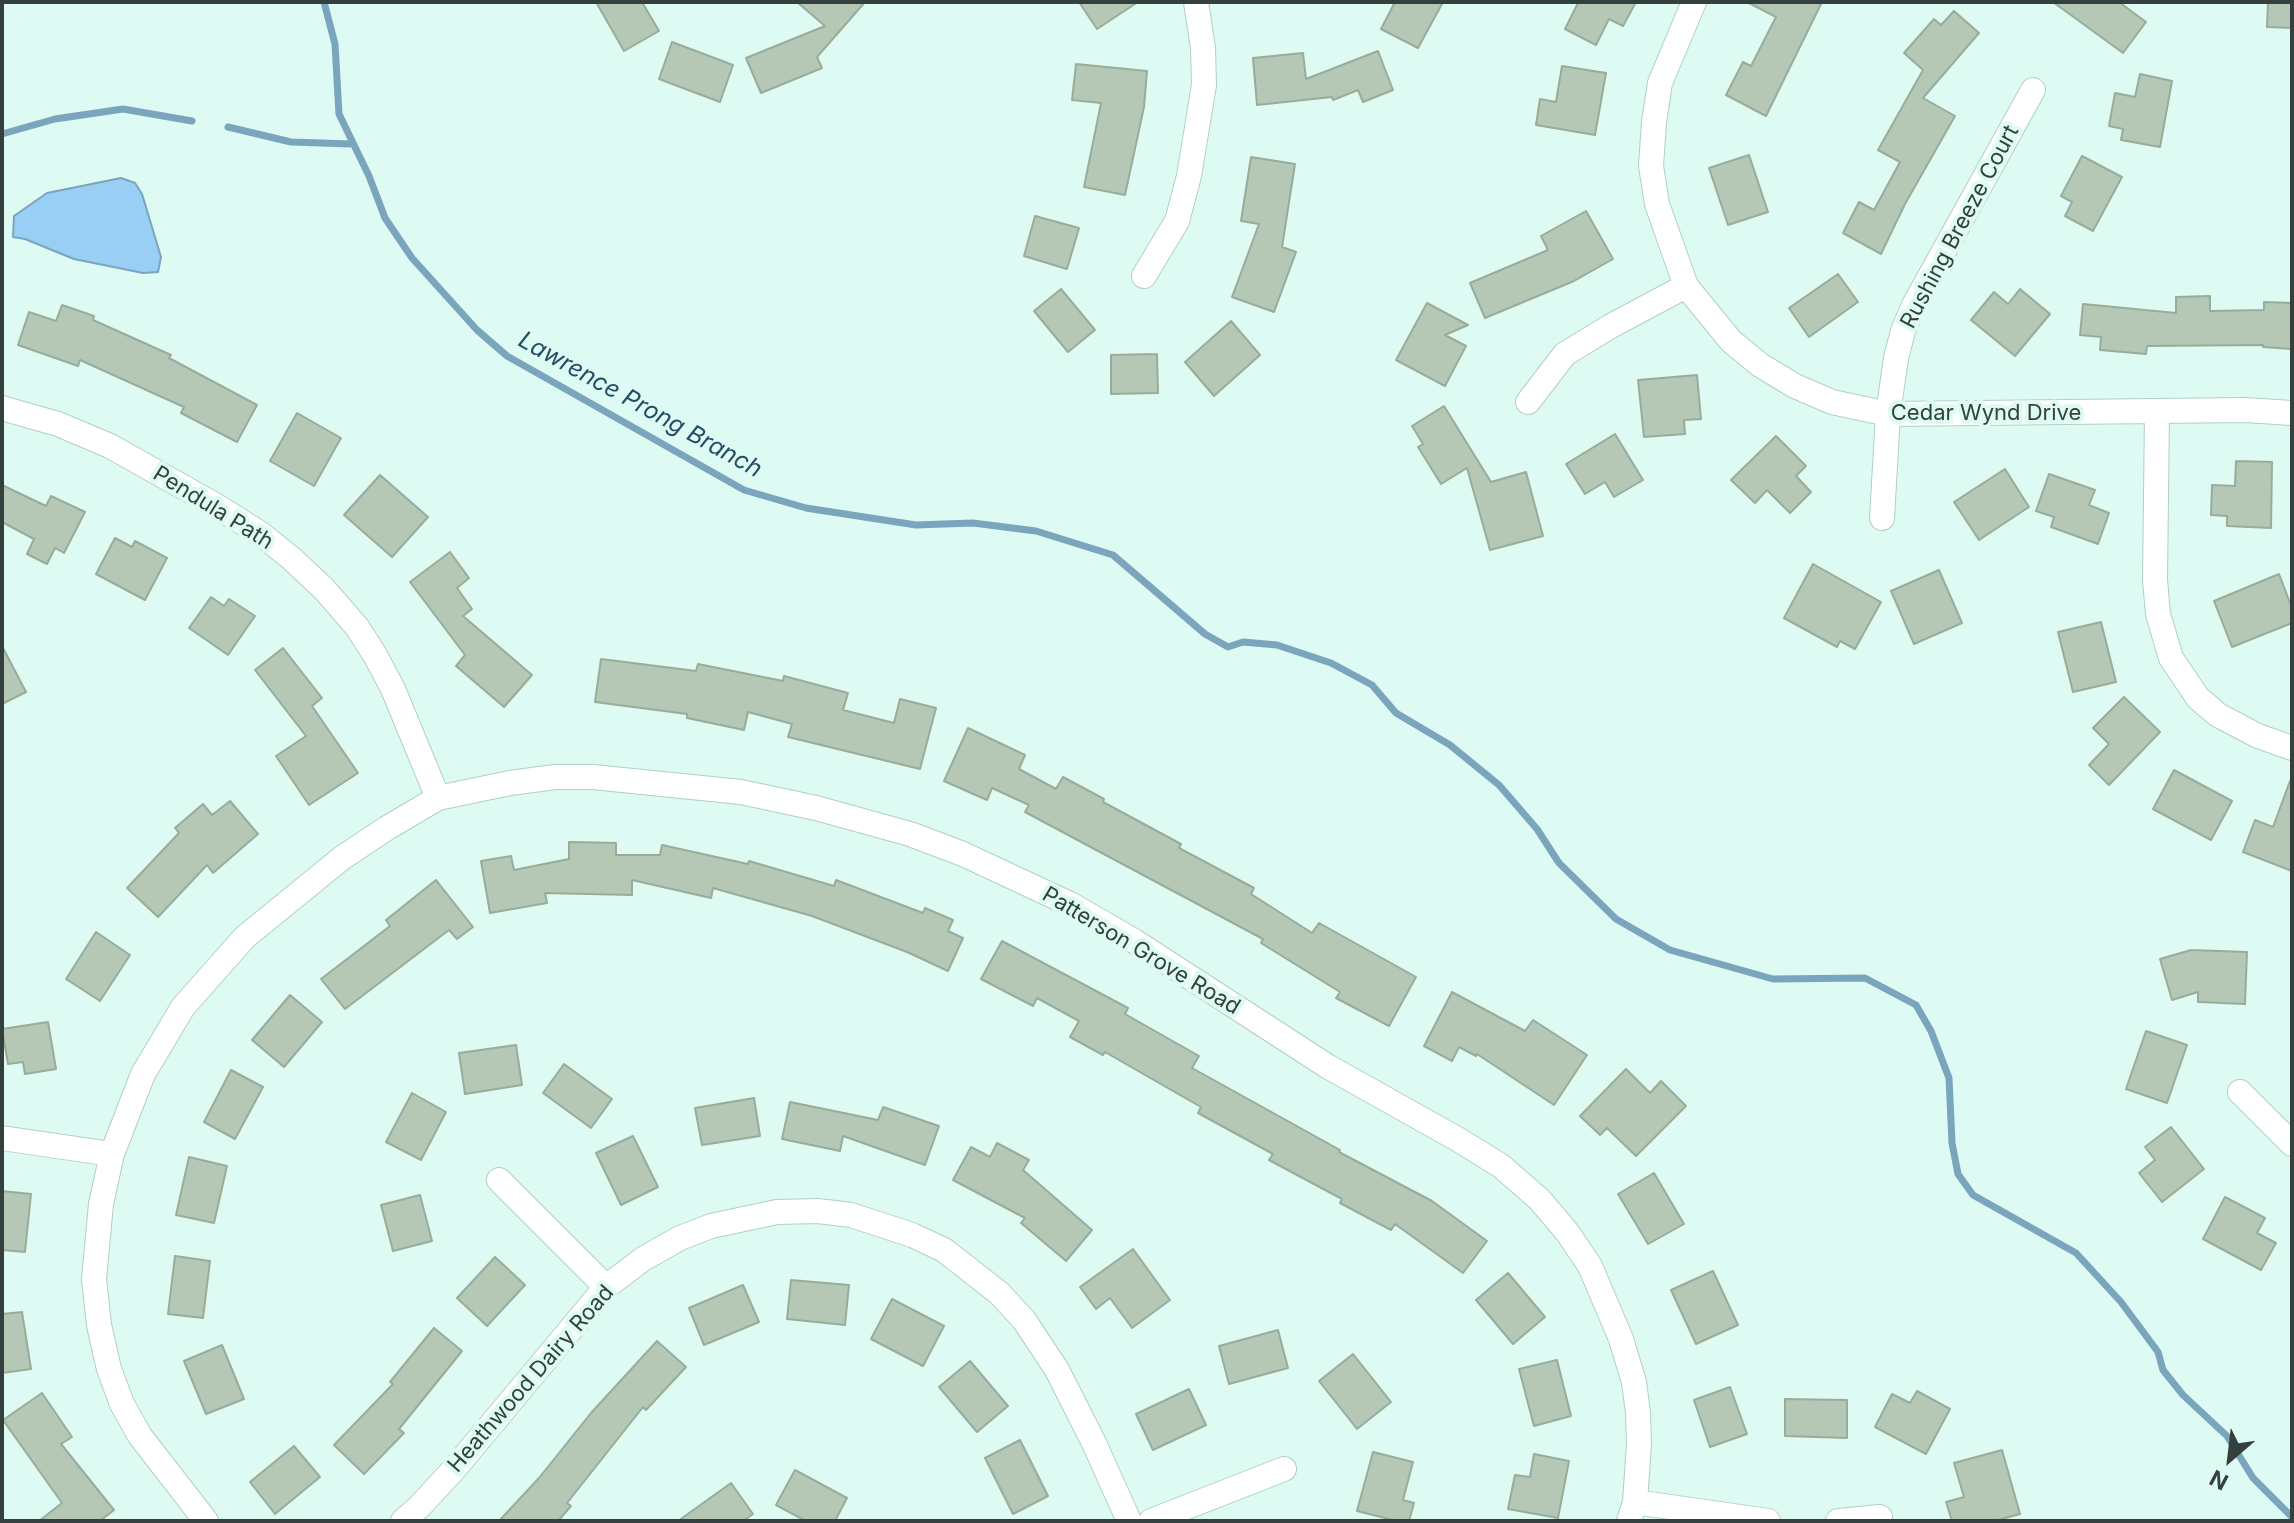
<!DOCTYPE html>
<style>
body{margin:0}
#map{position:relative;width:2294px;height:1523px;overflow:hidden;background:#ddfbf3;font-family:Inter,sans-serif}
canvas{display:block}
.frame{position:absolute;inset:0;border:4px solid #34403d;pointer-events:none}
.north{position:absolute;left:2190px;top:1419px;width:80px;height:80px;-webkit-text-stroke:6px #ddfbf3;paint-order:stroke;rotate:208deg;font-size:22px;font-weight:700;line-height:32px;text-align:center;color:#34403d}
.north::after{content:'';display:block;margin:auto;width:28px;height:36px;background:#34403d;clip-path:polygon(50% 0,100% 100%,50% 72%,0 100%)}
</style>
<div id="map">
<canvas width="2294" height="1523"></canvas>
<div class="frame"></div>
<div class="north">N</div>
</div>
<script>
const ctx = document.querySelector('canvas').getContext('2d');
ctx.lineJoin = 'round';
function fillPath(path, color) {
  ctx.fillStyle = color;
  ctx.fill(path, 'evenodd');
}
function shape(rows) {
  const path = new Path2D();
  for (const r of rows) {
    path.moveTo(r[0], r[1]);
    for (let i = 2; i < r.length; i += 2) path.lineTo(r[i], r[i + 1]);
  }
  return path;
}
function strokePath(path, color, width, dash) {
  ctx.strokeStyle = color;
  ctx.lineWidth = width;
  ctx.lineCap = dash ? 'butt' : 'round';
  ctx.setLineDash(dash || []);
  ctx.stroke(path);
}
function drawText(font, color, halo, rows, align = 'center') {
  ctx.font = font + ' Inter,sans-serif';
  ctx.lineWidth = 8;
  ctx.setLineDash([]);
  ctx.textBaseline = 'middle';
  ctx.strokeStyle = halo;
  ctx.fillStyle = color;
  for (const [text, x, y, turn = 0] of rows) {
    ctx.save();
    ctx.translate(x, y);
    ctx.rotate((+turn || 0) * Math.PI / 180);
    ctx.textAlign = isNaN(turn) ? turn : align;
    if (halo) ctx.strokeText(text, 0, 0);
    ctx.fillText(text, 0, 0);
    ctx.restore();
  }
}
const water = shape([
 [121,178,135,183,142,194,161,257,158,272,143,273,74,259,25,239,13,237,14,216,47,193,121,178]
]);
const stream = shape([
 [324,2,335,44,339,114,369,176,385,218,412,258,477,330,507,356,744,490,806,508,916,525,973,523,1036,531,1113,555,1205,634,1228,647,1243,642,1277,645,1331,663,1372,685,1396,713,1450,745,1499,785,1537,829,1559,863,1616,919,1670,950,1773,979,1865,978,1916,1005,1931,1031,1949,1078,1952,1143,1958,1174,1973,1195,2076,1253,2121,1302,2158,1352,2163,1370,2183,1395,2227,1436,2253,1478,2292,1517],
 [228,127,291,142,351,144],
 [2,134,55,119,123,109,192,121]
]);
const building = shape([
 [596,2,642,2,659,31,624,51,596,2],
 [797,2,865,2,817,57,822,68,761,93,746,58,825,26,797,2],
 [1079,2,1138,2,1097,29,1079,2],
 [1395,2,1443,2,1418,48,1381,29,1395,2],
 [1576,2,1636,2,1623,26,1609,19,1596,45,1565,29,1578,3,1576,2],
 [1747,2,1822,2,1766,116,1726,95,1743,62,1751,66,1776,17,1747,2],
 [2053,2,2119,2,2146,22,2123,53,2053,2],
 [2268,2,2292,2,2292,28,2267,27,2268,2],
 [1954,11,1979,33,1923,98,1955,116,1905,204,1881,254,1843,233,1859,202,1874,210,1900,162,1878,150,1923,70,1904,53,1934,19,1941,25,1954,11],
 [672,42,733,65,720,102,659,79,672,42],
 [1378,51,1393,90,1363,102,1358,90,1333,100,1332,97,1257,105,1253,58,1303,53,1306,79,1378,51],
 [1076,64,1147,71,1144,107,1125,195,1084,187,1101,103,1072,100,1076,64],
 [1562,66,1606,73,1595,135,1536,125,1540,99,1556,102,1562,66],
 [2140,74,2172,81,2160,147,2121,140,2123,129,2109,126,2115,93,2135,97,2140,74],
 [1749,155,1768,212,1728,225,1709,168,1749,155],
 [2082,156,2122,177,2093,231,2065,216,2072,202,2061,196,2082,156],
 [1251,157,1295,164,1282,247,1296,252,1274,312,1232,297,1259,224,1241,221,1251,157],
 [1586,211,1613,259,1574,281,1485,318,1470,283,1548,250,1541,236,1586,211],
 [1035,216,1079,228,1067,269,1024,256,1035,216],
 [1838,274,1858,302,1809,337,1789,308,1838,274],
 [1061,289,1095,330,1068,352,1034,311,1061,289],
 [2020,289,2050,314,2015,356,1971,320,1994,292,2008,304,2020,289],
 [2210,296,2210,311,2264,310,2264,302,2292,303,2292,349,2263,347,2263,345,2147,346,2146,354,2100,350,2101,337,2080,335,2083,304,2176,313,2176,297,2210,296],
 [1427,303,1468,325,1445,335,1466,346,1445,386,1396,360,1427,303],
 [62,305,94,316,93,320,171,355,169,358,257,405,237,442,181,413,184,407,80,360,78,366,18,345,29,312,56,321,62,305],
 [1231,321,1260,355,1214,396,1185,362,1231,321],
 [1157,354,1158,393,1111,394,1111,355,1157,354],
 [1697,375,1701,419,1684,420,1685,434,1644,437,1638,380,1697,375],
 [1444,406,1491,482,1526,472,1543,536,1490,550,1467,468,1441,484,1418,447,1423,444,1412,426,1444,406],
 [297,413,341,438,314,486,270,461,297,413],
 [1615,434,1643,480,1614,497,1605,482,1585,494,1566,464,1615,434],
 [1776,436,1806,466,1796,476,1811,492,1790,513,1767,490,1755,503,1731,480,1776,436],
 [2236,461,2272,462,2271,528,2227,526,2227,516,2211,515,2212,485,2235,486,2236,461],
 [2005,469,2029,507,1979,540,1954,502,2005,469],
 [2049,474,2095,490,2089,505,2109,513,2098,544,2051,527,2054,517,2036,511,2049,474],
 [380,475,428,517,392,557,344,515,380,475],
 [2,485,46,506,51,496,85,512,64,553,55,548,47,564,27,554,34,539,2,522,2,485],
 [115,538,132,547,135,541,167,558,145,600,96,574,115,538],
 [450,552,469,578,457,588,472,609,463,616,532,675,504,707,456,666,465,655,410,582,450,552],
 [1813,564,1881,602,1855,649,1840,641,1837,647,1784,618,1813,564],
 [1939,570,1962,623,1914,644,1891,591,1939,570],
 [2279,574,2292,608,2292,623,2232,647,2214,601,2279,574],
 [211,597,224,606,229,599,255,616,228,655,189,628,211,597],
 [2101,622,2116,682,2073,692,2058,632,2101,622],
 [2,646,26,692,2,704,2,646],
 [283,648,322,698,312,706,358,773,309,805,276,756,306,736,255,670,283,648],
 [601,659,696,671,698,664,783,681,784,676,848,693,843,710,894,723,900,699,936,708,920,769,788,737,792,724,748,712,744,730,687,718,687,714,595,702,601,659],
 [2124,697,2160,732,2109,785,2089,765,2109,744,2093,728,2124,697],
 [968,728,1025,755,1019,769,1056,789,1063,777,1104,799,1103,802,1181,844,1179,848,1254,888,1251,894,1312,933,1319,923,1416,977,1389,1026,1336,998,1340,992,1261,943,1263,939,1025,812,1029,805,992,788,987,800,944,781,968,728],
 [2174,770,2232,801,2211,840,2153,809,2174,770],
 [2290,781,2292,782,2292,871,2243,852,2255,820,2273,827,2290,781],
 [230,801,258,834,213,873,207,865,158,917,127,888,179,833,175,828,203,804,212,815,230,801],
 [569,842,616,843,616,855,660,855,662,845,748,864,749,861,834,886,836,880,923,913,925,908,953,920,948,931,963,938,948,971,907,952,812,916,713,888,711,898,632,880,632,895,545,893,547,903,490,913,481,861,511,856,514,870,569,859,569,842],
 [436,880,473,927,457,939,449,930,345,1009,321,979,390,926,386,920,436,880],
 [96,932,130,955,100,1001,66,979,96,932],
 [1002,941,1128,1008,1125,1014,1199,1056,1192,1068,1340,1150,1339,1152,1432,1201,1487,1241,1463,1273,1395,1224,1391,1230,1340,1203,1342,1199,1269,1160,1273,1154,1198,1113,1201,1107,1105,1052,1103,1055,1070,1037,1079,1021,1037,998,1033,1006,981,979,1002,941],
 [2191,950,2247,952,2245,1004,2198,1002,2198,992,2172,1000,2160,959,2191,950],
 [1452,992,1525,1031,1533,1020,1587,1055,1554,1105,1477,1054,1476,1056,1459,1047,1452,1061,1424,1046,1452,992],
 [290,995,322,1022,284,1067,252,1040,290,995],
 [48,1022,56,1069,25,1074,23,1062,8,1064,2,1029,48,1022],
 [2146,1031,2187,1045,2167,1103,2126,1089,2146,1031],
 [516,1045,522,1085,465,1094,459,1053,516,1045],
 [564,1064,612,1099,591,1128,543,1093,564,1064],
 [1626,1069,1650,1093,1661,1081,1686,1106,1636,1156,1607,1128,1600,1135,1580,1116,1626,1069],
 [231,1070,263,1087,235,1139,204,1122,231,1070],
 [412,1093,446,1112,421,1160,386,1142,412,1093],
 [754,1098,760,1136,702,1145,695,1108,754,1098],
 [790,1102,878,1120,883,1107,939,1126,925,1165,843,1136,840,1151,782,1139,790,1102],
 [2171,1127,2204,1169,2162,1202,2139,1173,2155,1160,2145,1147,2171,1127],
 [633,1136,658,1187,621,1205,596,1153,633,1136],
 [997,1143,1029,1160,1023,1170,1092,1230,1066,1261,1021,1223,1025,1218,953,1180,971,1147,990,1157,997,1143],
 [189,1157,227,1166,214,1223,176,1215,189,1157],
 [1654,1173,1684,1224,1648,1244,1618,1194,1654,1173],
 [2,1191,31,1194,25,1252,2,1250,2,1191],
 [420,1195,432,1241,393,1251,381,1205,420,1195],
 [2225,1197,2265,1218,2257,1233,2276,1243,2261,1270,2203,1239,2225,1197],
 [1133,1249,1170,1300,1132,1328,1110,1298,1096,1309,1080,1287,1133,1249],
 [175,1256,210,1261,203,1318,168,1314,175,1256],
 [495,1257,525,1285,487,1326,457,1298,495,1257],
 [1713,1271,1738,1325,1696,1344,1671,1290,1713,1271],
 [1508,1273,1545,1317,1513,1344,1476,1300,1508,1273],
 [791,1280,849,1285,845,1325,787,1319,791,1280],
 [743,1285,759,1322,704,1345,689,1308,743,1285],
 [892,1299,944,1326,923,1366,871,1339,892,1299],
 [22,1312,31,1369,2,1373,2,1314,22,1312],
 [434,1328,462,1351,399,1429,404,1433,364,1474,334,1445,393,1384,390,1382,434,1328],
 [1278,1330,1288,1368,1229,1384,1219,1346,1278,1330],
 [657,1341,686,1367,646,1410,643,1407,567,1503,571,1506,558,1521,499,1521,539,1478,591,1413,657,1341],
 [222,1345,244,1399,206,1414,184,1361,222,1345],
 [1353,1354,1391,1402,1357,1429,1319,1381,1353,1354],
 [1557,1360,1571,1416,1534,1426,1519,1369,1557,1360],
 [970,1361,1008,1406,977,1432,939,1387,970,1361],
 [1730,1387,1747,1434,1710,1447,1694,1400,1730,1387],
 [1189,1389,1206,1425,1153,1450,1136,1414,1189,1389],
 [1917,1391,1950,1409,1926,1454,1875,1427,1892,1394,1910,1403,1917,1391],
 [42,1393,72,1437,61,1444,114,1510,100,1521,39,1521,62,1503,3,1420,42,1393],
 [1785,1399,1847,1400,1847,1438,1785,1436,1785,1399],
 [1020,1440,1048,1496,1013,1514,985,1458,1020,1440],
 [294,1446,320,1477,275,1514,250,1482,294,1446],
 [2002,1450,2020,1514,1994,1521,1952,1521,1946,1502,1964,1497,1954,1463,2002,1450],
 [1373,1452,1413,1462,1403,1500,1414,1503,1409,1521,1397,1521,1357,1511,1373,1452],
 [1534,1454,1569,1461,1558,1518,1508,1509,1515,1475,1530,1477,1534,1454],
 [795,1470,847,1498,835,1521,806,1521,776,1505,795,1470],
 [731,1483,753,1514,743,1521,678,1521,731,1483]
]);
const minor = shape([
 [1694,2,1660,83,1654,122,1651,166,1657,204,1686,286,1731,341,1760,365,1795,386,1832,402,1888,414,2245,410,2292,413],
 [1144,276,1177,221,1189,176,1204,85,1203,48,1196,2],
 [1528,402,1565,354,1611,326,1686,286],
 [2,408,58,424,110,446,215,505,261,534,292,559,324,589,357,627,375,655,393,689,438,798],
 [2157,412,2155,580,2158,614,2171,658,2198,698,2218,715,2258,736,2292,748],
 [1882,518,1888,414,1896,358,1903,331,1914,305,2033,90],
 [2240,1092,2292,1144],
 [2,1138,112,1154],
 [499,1180,606,1287],
 [1635,1502,1768,1521],
 [206,1521,140,1436,122,1404,109,1369,99,1325,94,1279,101,1204,112,1154,143,1074,183,1007,245,937,342,858,387,828,438,798,510,783,555,777,593,777,741,792,816,808,910,834,963,854,1070,904,1134,941,1327,1066,1459,1140,1501,1166,1539,1199,1567,1232,1590,1266,1621,1339,1634,1382,1638,1413,1639,1444,1635,1502,1629,1521],
 [403,1521,420,1506,455,1468,606,1287,643,1259,680,1238,711,1226,777,1212,818,1211,851,1215,912,1235,944,1250,999,1293,1024,1320,1057,1370,1094,1443,1129,1521],
 [1151,1521,1284,1469],
 [1838,1521,1880,1517]
]);
const streetNames = [
 ["Rushing Breeze Court",1960,227,-62],
 ["Cedar Wynd Drive",1986,413],
 ["Pendula Path",213,508,32],
 ["Patterson Grove Road",1141,951,31],
 ["Heathwood Dairy Road",531,1379,-49]
];
const waterNames = [
 ["Lawrence Prong Branch",640,405,29]
];
fillPath(water, '#99cff4');
strokePath(water, '#7ba4bd', 2);
strokePath(stream, '#7ba4bd', 7);
fillPath(building, '#b4c8b5');
strokePath(building, '#99ac99', 2);
strokePath(minor, '#b2cfc7', 26);
strokePath(minor, '#fff', 24);
drawText('22px', '#34403d', '#ddfbf3', streetNames);
drawText('italic 24px', '#234c66', '#ddfbf3', waterNames);
</script>
